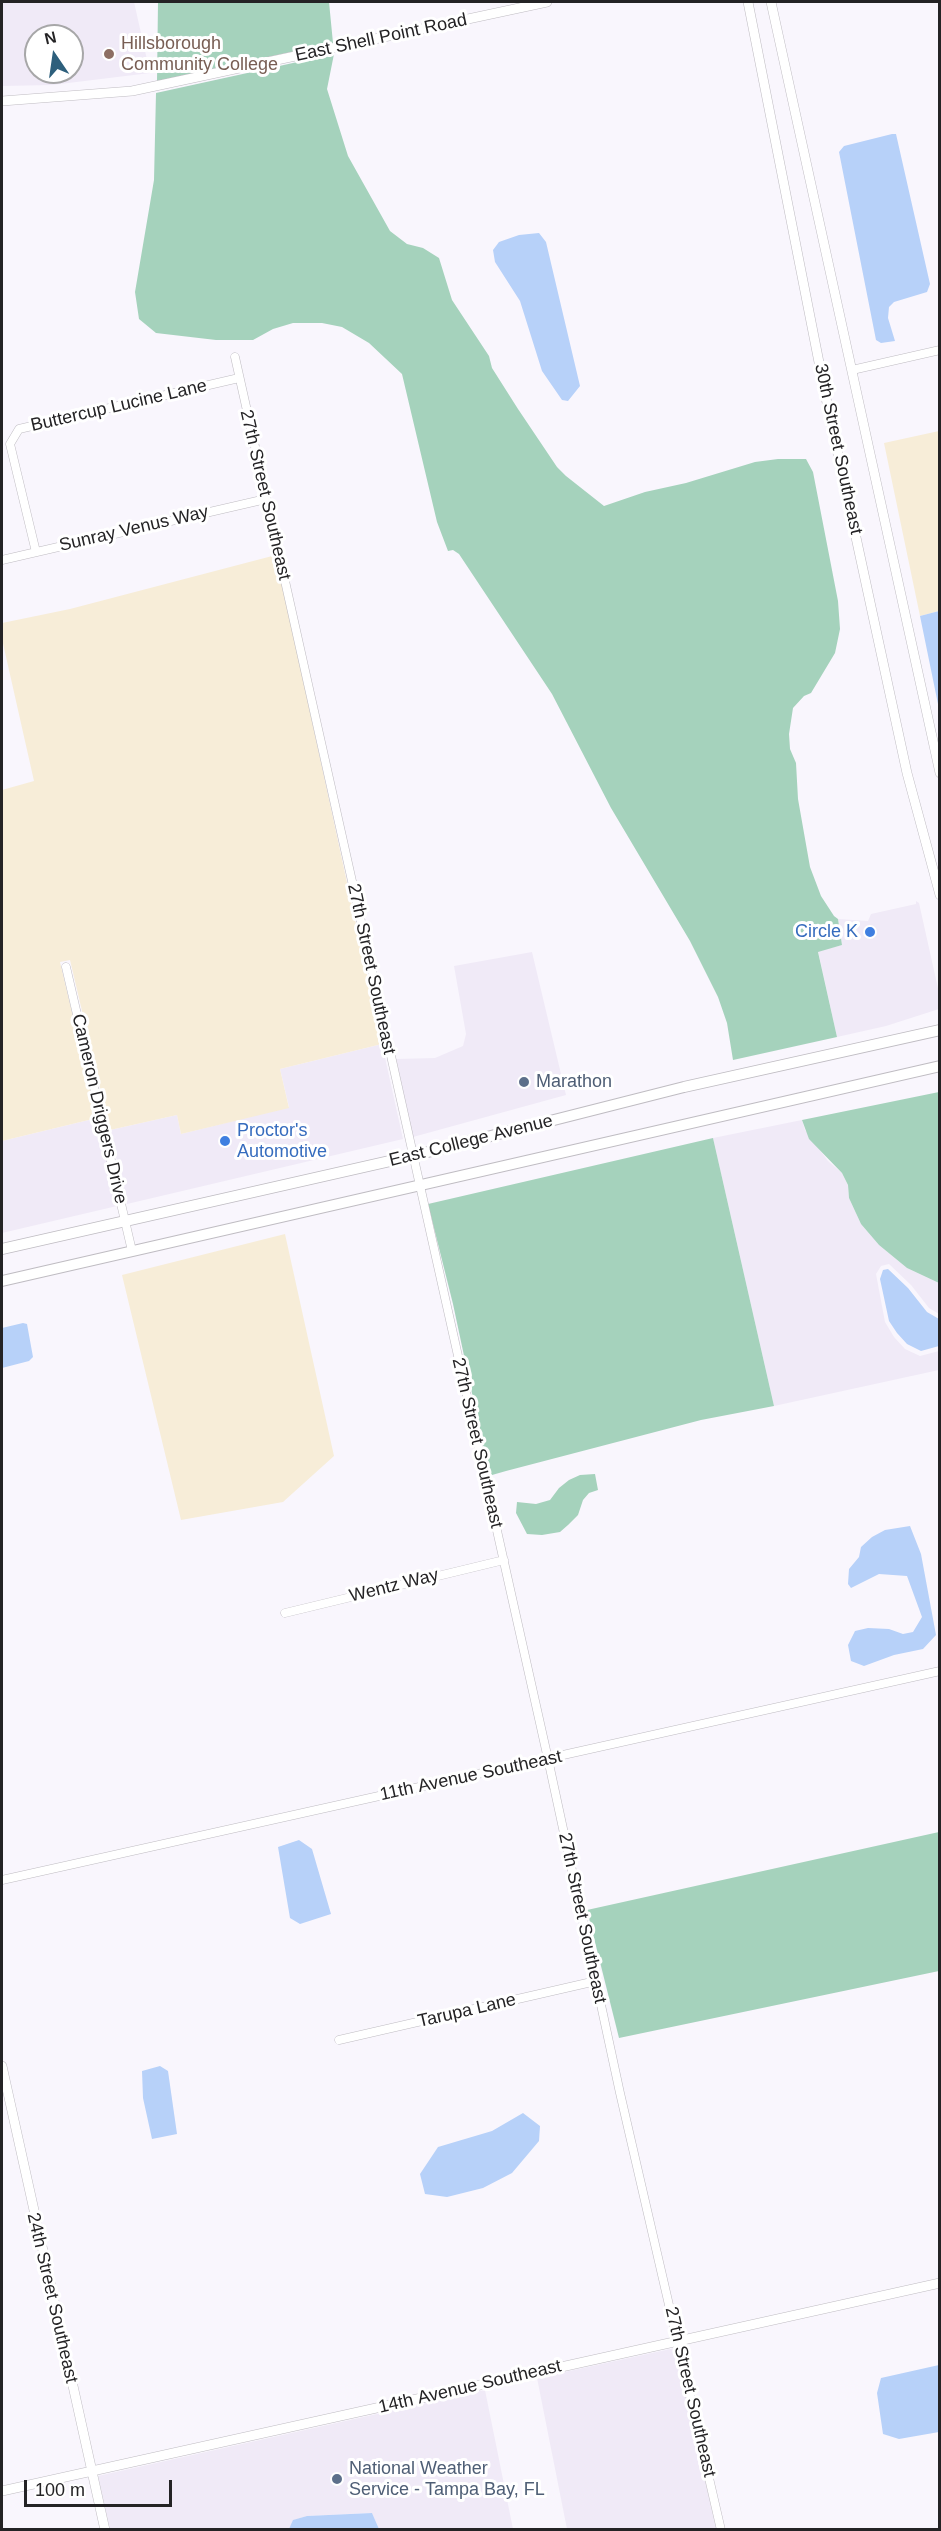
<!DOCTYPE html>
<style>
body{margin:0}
#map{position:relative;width:941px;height:2531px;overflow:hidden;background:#f9f6fd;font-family:Arial,sans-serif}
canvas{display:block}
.frame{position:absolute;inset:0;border:3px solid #242325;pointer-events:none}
.north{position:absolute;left:24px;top:24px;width:60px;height:60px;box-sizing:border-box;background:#fff;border:2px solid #a7a7a8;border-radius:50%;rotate:347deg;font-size:16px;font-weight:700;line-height:24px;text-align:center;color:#242325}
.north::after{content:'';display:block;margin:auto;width:21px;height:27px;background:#2d5f7c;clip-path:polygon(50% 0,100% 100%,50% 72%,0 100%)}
.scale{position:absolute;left:24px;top:2480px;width:148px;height:27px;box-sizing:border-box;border:3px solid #242325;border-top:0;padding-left:8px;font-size:18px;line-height:21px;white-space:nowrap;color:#242325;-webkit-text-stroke:4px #fff;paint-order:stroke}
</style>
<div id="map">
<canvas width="941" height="2531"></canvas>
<div class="frame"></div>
<div class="north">N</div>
<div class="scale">100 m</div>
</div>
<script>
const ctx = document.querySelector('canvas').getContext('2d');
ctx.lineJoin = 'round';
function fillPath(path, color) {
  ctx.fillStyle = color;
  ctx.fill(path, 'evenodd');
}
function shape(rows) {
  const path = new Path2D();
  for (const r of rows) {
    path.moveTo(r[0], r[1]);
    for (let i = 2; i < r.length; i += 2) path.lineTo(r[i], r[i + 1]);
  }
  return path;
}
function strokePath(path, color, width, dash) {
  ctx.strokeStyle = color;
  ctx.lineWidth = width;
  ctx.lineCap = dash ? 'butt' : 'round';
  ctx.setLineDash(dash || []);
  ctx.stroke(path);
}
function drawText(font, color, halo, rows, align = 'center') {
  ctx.font = font + ' Arial,sans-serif';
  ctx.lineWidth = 6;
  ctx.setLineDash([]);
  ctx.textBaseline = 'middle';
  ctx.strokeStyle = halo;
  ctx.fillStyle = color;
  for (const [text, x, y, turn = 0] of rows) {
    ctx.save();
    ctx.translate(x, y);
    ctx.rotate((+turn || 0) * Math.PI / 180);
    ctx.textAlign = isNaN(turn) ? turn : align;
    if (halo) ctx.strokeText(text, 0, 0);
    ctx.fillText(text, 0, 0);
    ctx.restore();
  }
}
const built = shape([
 [2,2,134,2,150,73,52,85,2,86],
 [36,36,72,36,72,72,36,72],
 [916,901,919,903,939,993,939,1009,886,1026,837,1037,818,951,842,945,838,919,868,921,871,914,916,904],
 [532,952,566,1095,413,1137,396,1059,435,1058,463,1046,466,1034,454,966],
 [382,1044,403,1139,127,1204,110,1130,177,1115,181,1134,289,1107,280,1069],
 [97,1118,117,1206,2,1233,2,1141],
 [802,1120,805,1130,828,1161,842,1173,848,1185,849,1198,861,1224,879,1245,907,1268,939,1283,939,1314,929,1308,911,1285,889,1264,881,1266,876,1274,885,1322,894,1337,905,1349,920,1356,939,1351,939,1370,774,1406,713,1138],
 [675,2348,716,2529,567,2529,537,2378],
 [485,2390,513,2529,379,2529,372,2513,307,2516,294,2520,289,2529,110,2529,98,2476]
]);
const industrial = shape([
 [939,431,939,611,920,616,884,443],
 [276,555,382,1044,280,1069,289,1108,181,1134,177,1115,110,1130,70,960,60,962,97,1118,2,1141,2,790,34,781,2,639,2,623,70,609],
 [285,1234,334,1456,283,1502,181,1520,122,1275]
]);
const green = shape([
 [158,2,329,2,333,43,157,81],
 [334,54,327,89,348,156,390,231,407,244,423,248,439,258,452,300,489,356,492,368,518,409,557,467,566,476,604,506,645,492,686,483,755,462,778,459,806,459,813,472,838,601,840,629,835,653,811,693,804,696,793,708,789,734,790,749,796,763,798,799,810,867,821,896,834,916,838,919,842,945,818,952,837,1037,733,1060,727,1023,718,997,690,941,611,808,552,694,459,554,453,550,448,551,437,522,402,374,369,343,342,327,322,323,293,323,273,329,253,340,216,340,156,333,139,319,135,292,154,180,156,93],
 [939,1092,940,1092,939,1283,907,1268,879,1245,861,1224,849,1198,848,1185,842,1173,809,1139,802,1120],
 [713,1138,774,1406,701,1420,506,1471,492,1475,489,1473,453,1304,428,1204],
 [595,1474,598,1490,589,1493,583,1500,578,1515,568,1525,560,1532,542,1535,527,1534,516,1513,517,1502,536,1504,550,1500,559,1488,569,1480,580,1475],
 [939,1832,939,1971,619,2038,587,1910]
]);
const water = shape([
 [892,134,896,134,930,284,927,292,894,302,889,307,888,318,895,341,881,343,876,340,839,152,844,146],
 [539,233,546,242,580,386,568,401,562,400,542,371,520,301,495,262,493,250,499,242,519,235],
 [939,611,940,611,939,709,920,616],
 [888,1269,908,1288,927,1312,939,1319,939,1346,921,1351,907,1344,897,1333,889,1321,880,1279,883,1270],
 [23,1323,27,1324,33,1357,29,1361,2,1368,2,1328],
 [910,1526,921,1554,936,1635,923,1649,894,1655,864,1666,851,1661,848,1645,855,1631,868,1628,889,1629,903,1634,913,1632,922,1617,907,1576,879,1574,851,1588,848,1584,849,1569,859,1557,861,1547,872,1537,885,1530],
 [299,1840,312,1849,331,1914,300,1924,290,1918,278,1847],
 [160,2066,168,2071,177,2134,152,2139,143,2098,142,2071],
 [523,2113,540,2126,539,2141,512,2173,483,2188,447,2197,425,2194,420,2174,438,2147,492,2131],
 [939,2365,939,2432,899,2439,883,2434,877,2393,881,2378],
 [372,2513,379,2529,289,2529,293,2520,307,2516]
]);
const minor = shape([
 [235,357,548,1759,620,2093,721,2530],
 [852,370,940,350],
 [36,552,10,444,19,429,239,378],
 [2,560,266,499],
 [66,967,132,1251],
 [285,1613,504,1560],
 [2,1880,940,1671],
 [339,2040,596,1981]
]);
const tertiary = shape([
 [748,2,828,408,907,773,940,895],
 [771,2,940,773],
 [2,101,132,91,547,2],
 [2,2066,105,2530],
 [2,2491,940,2283]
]);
const secondary = shape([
 [2,1249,412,1156,684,1087,940,1030],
 [2,1281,940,1066]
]);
const markers = [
 [109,54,6,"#8d6e63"],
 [870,932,6,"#3f7fe0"],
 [524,1082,6,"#5c6f8a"],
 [225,1141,6,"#3f7fe0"],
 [337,2479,6,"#5c6f8a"]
];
const streetNames = [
 ["East Shell Point Road",381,38,-12],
 ["Buttercup Lucine Lane",119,406,-13],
 ["30th Street Southeast",838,449,78],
 ["27th Street Southeast",265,495,77],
 ["Sunray Venus Way",134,529,-13],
 ["27th Street Southeast",371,969,78],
 ["Cameron Driggers Drive",99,1109,77],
 ["East College Avenue",471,1141,-14],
 ["27th Street Southeast",477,1443,77],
 ["Wentz Way",394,1586,-14],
 ["11th Avenue Southeast",471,1776,-12],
 ["27th Street Southeast",582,1918,78],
 ["Tarupa Lane",467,2011,-13],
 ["24th Street Southeast",52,2298,77],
 ["14th Avenue Southeast",470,2387,-13],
 ["27th Street Southeast",690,2392,77]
];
const educationNames = [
 ["Hillsborough",121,44],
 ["Community College",121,65]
];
const shopNames = [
 ["Circle K",858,932],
 ["Proctor's",237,1131,"left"],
 ["Automotive",237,1152,"left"]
];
const serviceNames = [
 ["Marathon",536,1082],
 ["National Weather",349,2469],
 ["Service - Tampa Bay, FL",349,2490]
];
fillPath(built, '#f0eaf7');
fillPath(industrial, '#f7edd8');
fillPath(green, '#a5d2bc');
fillPath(water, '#b7d1f9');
strokePath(minor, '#bfbcc2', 9);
strokePath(tertiary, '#bfbcc2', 10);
strokePath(secondary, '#bfbcc2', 12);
strokePath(minor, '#fff', 8);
strokePath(tertiary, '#fff', 9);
strokePath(secondary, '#fff', 10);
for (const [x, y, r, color] of markers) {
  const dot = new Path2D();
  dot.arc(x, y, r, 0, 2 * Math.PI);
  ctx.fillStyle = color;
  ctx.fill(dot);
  strokePath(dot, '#fff', 2);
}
drawText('18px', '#242325', '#fff', streetNames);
drawText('18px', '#785e54', '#fff', educationNames, 'left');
drawText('18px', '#366cbe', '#fff', shopNames, 'right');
drawText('18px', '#4e5e75', '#fff', serviceNames, 'left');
</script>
